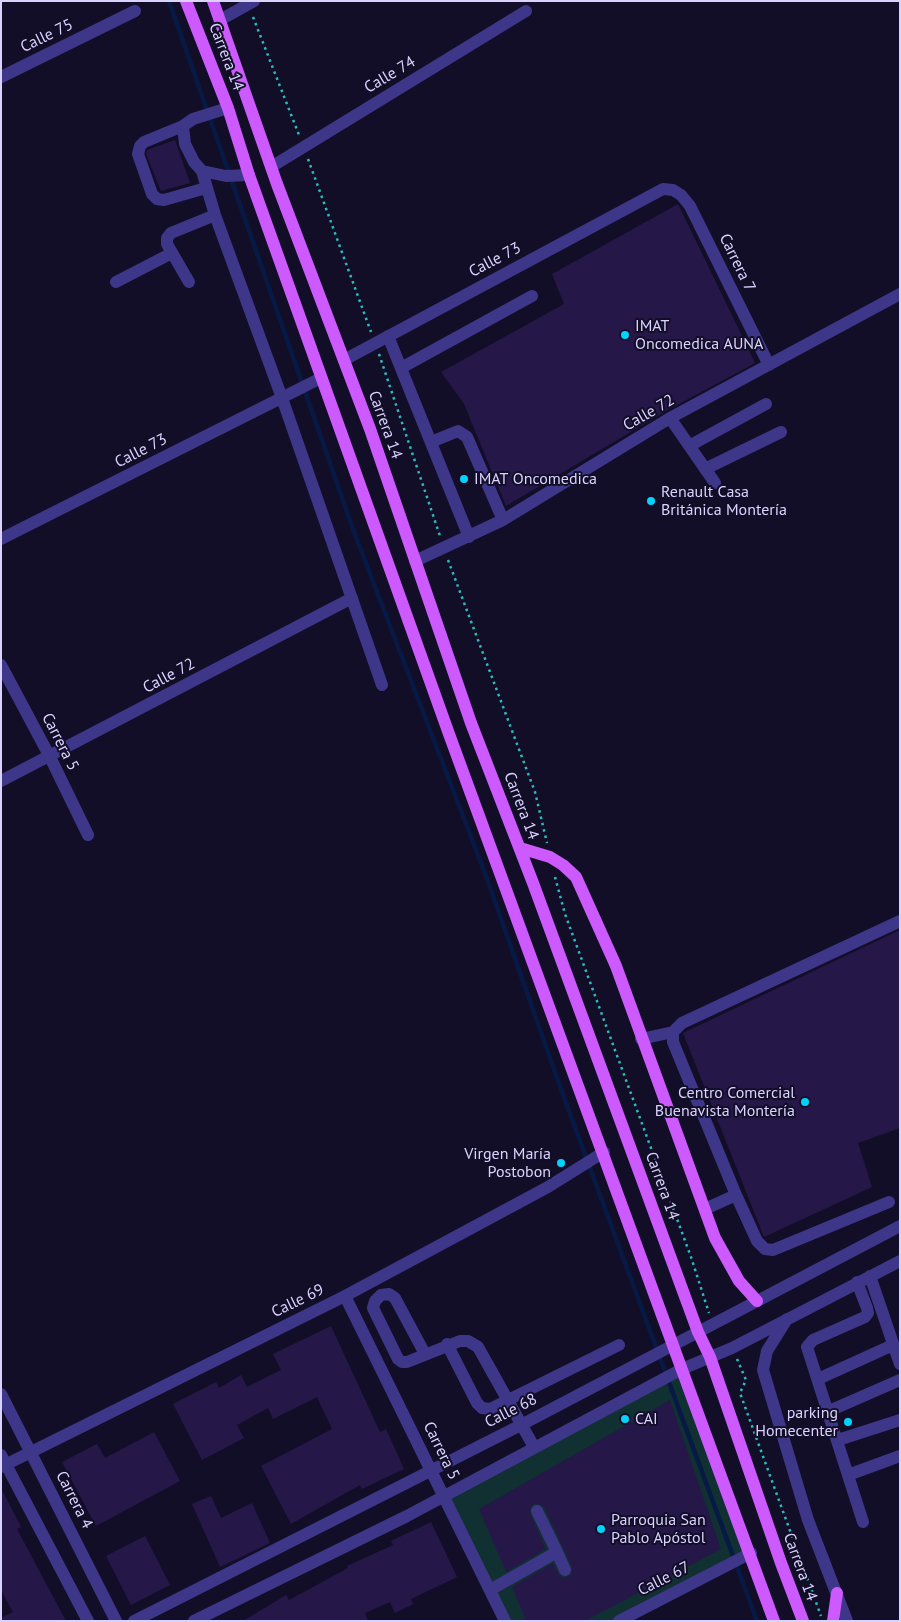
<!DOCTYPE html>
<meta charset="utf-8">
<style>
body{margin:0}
#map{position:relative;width:901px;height:1622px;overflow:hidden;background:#130e27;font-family:"PT Sans",sans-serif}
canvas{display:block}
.frame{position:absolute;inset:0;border:2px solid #dbd3ff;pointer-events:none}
</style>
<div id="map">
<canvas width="901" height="1622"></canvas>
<div class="frame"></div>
</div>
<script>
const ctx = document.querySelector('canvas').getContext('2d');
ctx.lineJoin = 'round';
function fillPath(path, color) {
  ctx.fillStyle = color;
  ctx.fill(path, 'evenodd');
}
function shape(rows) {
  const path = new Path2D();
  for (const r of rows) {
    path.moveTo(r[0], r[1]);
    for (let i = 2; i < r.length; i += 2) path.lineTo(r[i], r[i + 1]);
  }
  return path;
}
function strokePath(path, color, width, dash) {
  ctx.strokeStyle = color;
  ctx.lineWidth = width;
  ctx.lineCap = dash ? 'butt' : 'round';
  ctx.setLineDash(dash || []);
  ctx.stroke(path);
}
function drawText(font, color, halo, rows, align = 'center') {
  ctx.font = font + ' "PT Sans",sans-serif';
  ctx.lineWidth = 4;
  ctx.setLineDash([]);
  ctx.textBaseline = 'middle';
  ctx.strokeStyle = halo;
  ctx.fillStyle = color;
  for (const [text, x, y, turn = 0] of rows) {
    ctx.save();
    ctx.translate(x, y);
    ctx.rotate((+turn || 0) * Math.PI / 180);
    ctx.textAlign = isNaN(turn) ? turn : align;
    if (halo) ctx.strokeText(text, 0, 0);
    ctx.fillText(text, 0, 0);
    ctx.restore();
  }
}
const green = shape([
 [682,1369,751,1553,619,1621,505,1621,445,1496]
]);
const stream = shape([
 [169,1,354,532,486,876,562,1092,757,1621]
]);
const building = shape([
 [175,140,190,183,161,191,146,154,147,150],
 [678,204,755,363,666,411,506,506,464,404,441,372,564,304,552,274],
 [900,930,900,1128,858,1143,872,1187,764,1237,683,1033],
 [331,1326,380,1432,386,1429,404,1469,362,1489,360,1485,291,1524,261,1466,332,1429,317,1397,273,1419,268,1408,237,1425,244,1438,202,1460,173,1404,216,1382,219,1388,241,1375,247,1387,281,1370,273,1354],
 [670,1400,721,1549,585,1621,526,1621,512,1587,553,1563,558,1574,564,1578,571,1575,572,1567,544,1507,537,1503,531,1506,530,1514,546,1549,506,1572,479,1509],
 [154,1432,180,1481,96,1526,62,1462,97,1444,105,1458],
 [1,1488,21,1527,17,1529,66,1621,1,1621,1,1618,13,1612,1,1590],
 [211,1496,221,1518,252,1503,270,1543,220,1567,192,1504],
 [431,1522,457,1577,411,1599,413,1604,395,1613,390,1602,365,1613,368,1621,243,1621,286,1595,289,1600,348,1568,347,1566,393,1545,391,1541],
 [145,1536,170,1585,131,1605,106,1556]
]);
const path = shape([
 [253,17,299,135],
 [308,159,371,332],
 [379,354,440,536],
 [448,560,535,792,547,843],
 [555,877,565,914,691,1257,709,1313],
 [737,1359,746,1380,740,1393,821,1616]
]);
const minor = shape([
 [220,20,254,1],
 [1,77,135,11],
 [228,108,193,119,183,126,185,144,194,162,202,171,226,176,249,175],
 [183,126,144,142,140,146,138,154,152,194,157,199,164,200,206,188],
 [271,167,526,11],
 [202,171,215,215,282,398,382,685],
 [116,282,172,253],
 [189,282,167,244,167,238,171,233,215,215],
 [388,336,469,537],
 [344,360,663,189,673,190,681,195,690,206,769,365],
 [401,368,532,296],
 [670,418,715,483],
 [431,442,458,431,467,437,503,520],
 [689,446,766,404],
 [705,469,781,432],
 [1,539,321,378],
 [415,561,503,520,670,418,900,294],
 [1,665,50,757,88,835],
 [1,781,352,598],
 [641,1039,673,1032],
 [889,1202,773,1250,765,1249,757,1241,736,1195,673,1042,673,1032,682,1023,900,921],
 [705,1209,736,1195],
 [870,1276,900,1364],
 [857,1282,867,1308,868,1313,865,1317,813,1340,807,1347,863,1522],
 [345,1296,505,1621],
 [787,1319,767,1351,763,1370,808,1520,847,1621],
 [447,1344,477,1403,482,1408,490,1409,619,1345],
 [425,1354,395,1298,389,1294,381,1295,375,1301,373,1308,398,1359,402,1362,407,1362,460,1341,468,1341,478,1347,534,1447],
 [818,1379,893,1345],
 [1,1394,116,1621],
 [829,1411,900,1380],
 [838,1440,900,1420],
 [1,1455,88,1621],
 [1,1467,345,1296,548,1187,604,1152],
 [848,1475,900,1456],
 [557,1552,565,1570],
 [490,1590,557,1552,537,1511],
 [134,1621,521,1425,900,1226],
 [194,1621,407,1516,682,1369,732,1348,900,1261],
 [619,1621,751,1553]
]);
const major = shape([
 [186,1,228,108,249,175,449,734,774,1621],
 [213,1,277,184,370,429,471,723,533,883,698,1332,710,1357,781,1563,803,1621],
 [520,848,550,857,563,865,576,877,616,966,715,1238,739,1281,757,1301],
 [833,1621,837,1593]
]);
const markers = [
 [625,335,5,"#00d4fe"],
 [464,479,5,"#00d4fe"],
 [651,501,5,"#00d4fe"],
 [805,1102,5,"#00d4fe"],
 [561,1163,5,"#00d4fe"],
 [625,1419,5,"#00d4fe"],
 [848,1422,5,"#00d4fe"],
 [601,1529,5,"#00d4fe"]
];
const streetNames = [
 ["Calle 75",47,36,-26],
 ["Carrera 14",226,57,69],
 ["Calle 74",390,75,-31],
 ["Calle 73",495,260,-28],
 ["Carrera 7",737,263,64],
 ["Calle 72",649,413,-30],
 ["Carrera 14",385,425,70],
 ["Calle 73",141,451,-27],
 ["Calle 72",169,676,-28],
 ["Carrera 5",60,742,63],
 ["Carrera 14",521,806,69],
 ["Carrera 14",662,1186,70],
 ["Calle 69",298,1301,-26],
 ["Calle 68",511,1411,-27],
 ["Carrera 5",441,1451,64],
 ["Carrera 4",74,1500,63],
 ["Carrera 14",800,1567,70],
 ["Calle 67",664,1579,-27]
];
const poiNames = [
 ["IMAT",635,326],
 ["Oncomedica AUNA",635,344],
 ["IMAT Oncomedica",474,479],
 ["Renault Casa",661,492],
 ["Británica Montería",661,510],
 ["Centro Comercial",795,1093,"right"],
 ["Buenavista Montería",795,1111,"right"],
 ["Virgen María",551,1154,"right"],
 ["Postobon",551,1172,"right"],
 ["parking",838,1413,"right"],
 ["Homecenter",838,1431,"right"],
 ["CAI",635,1419],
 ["Parroquia San",611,1520],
 ["Pablo Apóstol",611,1538]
];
fillPath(green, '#103031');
strokePath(stream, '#071a46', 4.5);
fillPath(building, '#251849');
strokePath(path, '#28bebf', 2.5, [2.5, 4]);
strokePath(minor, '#3e3688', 12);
strokePath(major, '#cc5aff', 12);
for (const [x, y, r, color] of markers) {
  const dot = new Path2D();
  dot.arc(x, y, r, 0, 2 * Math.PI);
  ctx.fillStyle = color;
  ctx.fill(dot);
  strokePath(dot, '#130e27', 2);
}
drawText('16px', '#dbd3ff', '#130e27', streetNames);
drawText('16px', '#dbd3ff', '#130e27', poiNames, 'left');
</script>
